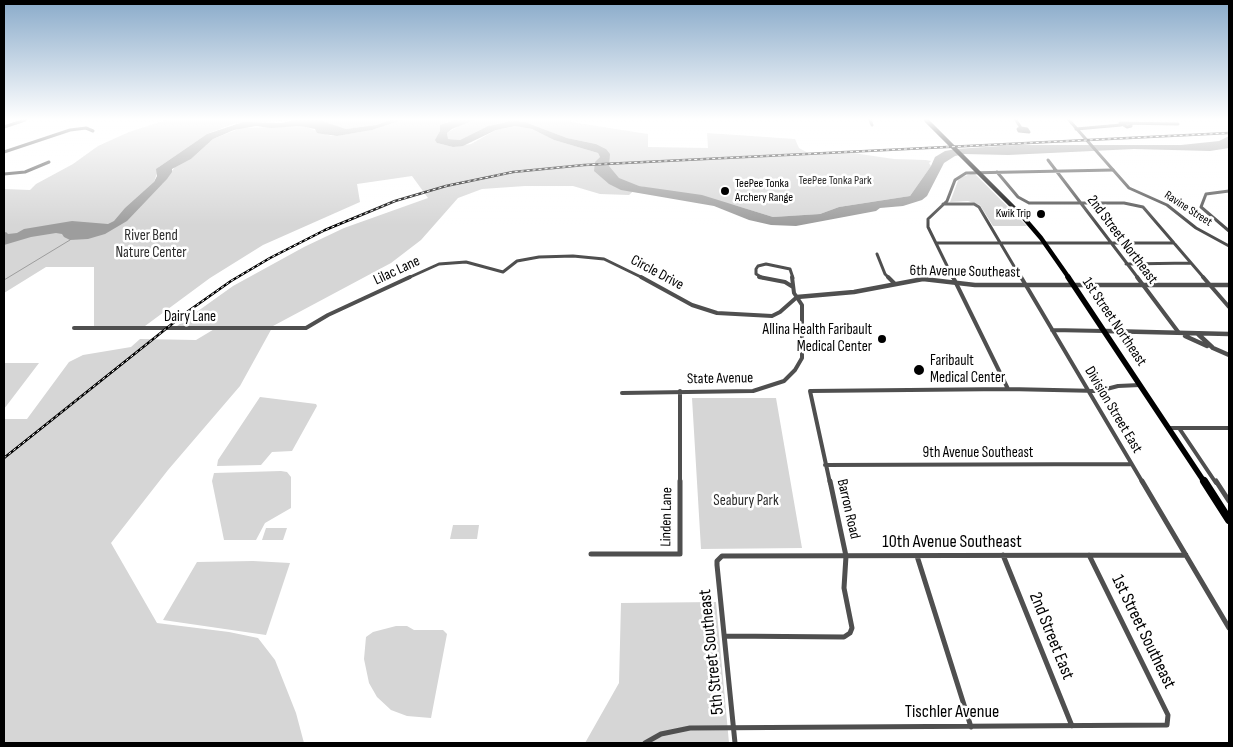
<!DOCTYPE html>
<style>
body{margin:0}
#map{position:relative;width:1233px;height:747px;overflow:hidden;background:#fff;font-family:"Sofia Sans Condensed",sans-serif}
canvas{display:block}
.frame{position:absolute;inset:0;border:5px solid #000;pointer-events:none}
</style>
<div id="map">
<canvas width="1233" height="747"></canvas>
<div class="frame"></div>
</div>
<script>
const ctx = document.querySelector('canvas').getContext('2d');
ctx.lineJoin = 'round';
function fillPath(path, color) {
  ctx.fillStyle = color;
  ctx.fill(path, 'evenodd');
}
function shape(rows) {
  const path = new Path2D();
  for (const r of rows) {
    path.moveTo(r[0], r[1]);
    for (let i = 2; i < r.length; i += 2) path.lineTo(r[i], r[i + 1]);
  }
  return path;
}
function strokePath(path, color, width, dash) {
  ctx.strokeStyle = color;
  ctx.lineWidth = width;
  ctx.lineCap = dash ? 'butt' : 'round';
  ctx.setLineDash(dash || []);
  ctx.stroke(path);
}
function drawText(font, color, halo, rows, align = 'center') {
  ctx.font = font + ' "Sofia Sans Condensed",sans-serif';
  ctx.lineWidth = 5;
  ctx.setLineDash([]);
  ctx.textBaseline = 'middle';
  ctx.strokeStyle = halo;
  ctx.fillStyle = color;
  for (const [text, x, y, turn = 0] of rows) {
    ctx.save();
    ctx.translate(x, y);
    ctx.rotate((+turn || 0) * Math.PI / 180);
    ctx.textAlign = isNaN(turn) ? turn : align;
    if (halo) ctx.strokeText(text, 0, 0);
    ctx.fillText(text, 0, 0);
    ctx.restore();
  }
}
const green = shape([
 [166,120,295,120,233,124,207,134,159,167,154,182,162,184,175,167,191,159,213,139,241,128,303,126,331,136,337,136,372,130,402,120,455,120,447,122,440,131,437,143,453,147,471,144,496,130,515,126,532,129,554,140,598,153,600,157,596,162,609,161,606,149,596,144,567,138,525,122,511,121,488,126,460,140,448,139,447,133,462,124,474,120,571,120,571,122,648,134,648,147,708,148,707,133,795,139,799,148,810,154,853,153,894,159,926,160,931,161,929,163,931,166,910,196,839,207,820,214,773,217,734,205,639,186,629,195,600,194,573,186,525,186,482,189,458,198,421,240,391,263,273,326,177,326,233,286,304,247,344,228,428,198,412,176,357,184,360,202,263,245,210,278,145,326,94,326,94,267,46,267,4,293,4,189,30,190,36,184,73,164,98,146,129,132],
 [317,120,391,120,376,125,346,129],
 [974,173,1027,226,993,226,980,205,968,201,950,202,959,178],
 [216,328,272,328,240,386,168,470,111,543,157,623,229,632,258,638,275,660,296,713,304,743,4,743,4,419,27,419,69,362,83,355,131,347,140,339,196,340],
 [4,363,39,363,4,409],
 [260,397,316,404,317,406,292,451,272,452,261,465,217,466,218,460],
 [692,398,776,398,802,548,701,549],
 [281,471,287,472,291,477,291,508,265,523,256,540,224,540,212,481,214,473],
 [453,525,479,525,477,539,450,539],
 [266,528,287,528,283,540,262,540],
 [253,561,290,563,266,635,163,620,197,562],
 [716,602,729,743,585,743,619,683,621,603],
 [396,626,407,626,414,630,443,630,447,634,431,718,407,716,391,710,377,697,369,683,364,659,366,637,373,632]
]);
const water = shape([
 [294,120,319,120,346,129,376,125,391,120,402,120,372,130,337,136,323,134,317,133,315,129,300,126,271,128,256,126,234,130,213,139,191,159,172,169,172,172,167,179,127,221,105,234,88,239,70,240,64,237,62,234,56,233,31,237,4,245,4,233,6,232,8,234,17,233,24,229,72,221,108,224,114,221,125,208,154,182,157,176,156,169,207,134,243,122,282,123],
 [455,120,474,120,452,129,447,133,448,139,460,140,488,126,511,121,525,122,567,138,596,144,606,149,610,154,609,166,619,178,639,186,702,195,773,217,820,214,839,207,910,196,931,166,935,157,945,151,956,149,1016,145,1181,145,1219,141,1229,136,1229,148,1210,151,1134,149,1008,155,965,154,955,156,944,163,927,196,922,200,903,206,880,208,876,211,796,226,771,225,749,220,714,206,621,190,609,184,594,171,595,162,600,157,598,153,554,140,532,129,515,126,496,130,463,146,453,147,437,143,435,140,440,131,440,125]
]);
const stream = shape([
 [4,280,70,240]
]);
const minorFar2 = shape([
 [870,120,872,125],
 [1016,120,1021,128],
 [1131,124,1131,126,1127,127,1120,123,1178,124],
 [1021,128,1027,129,1029,132,1019,131,1018,129,1021,128],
 [1076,129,1121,125],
 [4,152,70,130,86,128,93,131],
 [1048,160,1138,278],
 [997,172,1018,197,1029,203,1124,203,1143,207,1204,278],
 [4,174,25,172,49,162],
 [1229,191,1206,194,1201,207,1229,231],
 [943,204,974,204,979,207,1021,278],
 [936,243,1174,243],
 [877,254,885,274,889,278],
 [1126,264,1191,263],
 [408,278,439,264,466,262,503,272,517,261,539,257,573,256,604,259,643,278],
 [763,278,756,274,756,269,758,266,766,264,790,269,793,278],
 [953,278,928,227,928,219,947,201,955,180,966,173,1113,170]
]);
const minorFar1 = shape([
 [641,277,692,305,717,313,772,316,780,312,797,297],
 [759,277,785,282,793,287],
 [888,277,895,284],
 [953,277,1008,389],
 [1021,277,1143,483],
 [1137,277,1179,333],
 [1203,277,1229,307],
 [74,328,306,328,328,315,410,277],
 [1052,330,1104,331],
 [680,391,680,483],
 [622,393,753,391,784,381,795,370,802,358,802,305,794,293,792,277],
 [1168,428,1229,428],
 [1179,428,1216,483],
 [825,465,1131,464],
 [830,483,810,391,1008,389,1099,391,1118,386,1140,385]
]);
const minor = shape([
 [1142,481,1229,628],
 [1216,481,1229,501],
 [591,554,680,554,680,481],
 [1003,555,1072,726],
 [917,556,971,727],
 [725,636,844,637,850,633,852,628,844,588,846,556,830,481],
 [645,743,661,734,690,728,1167,725,1168,715,1089,555],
 [735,743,717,565,717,561,722,556,1186,555]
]);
const tertiaryFar1 = shape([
 [1069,120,1129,188,1167,205,1196,228,1229,246],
 [4,127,25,120]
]);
const tertiary = shape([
 [797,297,854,292,923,279,975,285,1229,285],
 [1105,331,1229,334],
 [1198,334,1213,348,1229,355],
 [1185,336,1207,346]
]);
const primaryFar2 = shape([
 [926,120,1023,217,1041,238,1069,278]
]);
const primaryFar1 = shape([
 [1068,277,1205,483]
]);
const primary = shape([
 [1204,481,1229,520]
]);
const rail = shape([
 [4,458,187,312,231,281,270,258,325,230,395,201,446,186,513,172,584,165,1229,133]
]);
const markers = [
 [725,191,5,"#000"],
 [1041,214,5,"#000"],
 [882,339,5,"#000"],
 [919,370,6,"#000"]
];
const farParknames = [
 ["TeePee Tonka Park",835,181]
];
const farPoinames = [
 ["TeePee Tonka",735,184],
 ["Archery Range",735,198],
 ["Kwik Trip",1031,214,"right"]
];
const farStreetnames = [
 ["Ravine Street",1188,209,33]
];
const parkNames = [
 ["River Bend",151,236],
 ["Nature Center",151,253],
 ["Seabury Park",746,501]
];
const streetNames = [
 ["2nd Street Northeast",1122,240,53],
 ["Lilac Lane",397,271,-25],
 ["6th Avenue Southeast",965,272,1],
 ["Circle Drive",657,273,28],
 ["Dairy Lane",190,317],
 ["1st Street Northeast",1114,322,56],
 ["State Avenue",720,379,-1],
 ["Division Street East",1113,410,59],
 ["9th Avenue Southeast",978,453],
 ["Barron Road",848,509,77],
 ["Linden Lane",667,517,-89]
];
const poiNames = [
 ["Allina Health Faribault",872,330],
 ["Medical Center",872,347],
 ["Faribault",930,361,"left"],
 ["Medical Center",930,378,"left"]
];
const nearStreetnames = [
 ["10th Avenue Southeast",952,542],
 ["1st Street Southeast",1143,632,64],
 ["2nd Street East",1051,636,68],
 ["5th Street Southeast",712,652,-96],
 ["Tischler Avenue",952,712]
];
fillPath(green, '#d6d6d6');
fillPath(water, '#9d9d9d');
strokePath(stream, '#9d9d9d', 1);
strokePath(minorFar2, '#4f4f4f', 3);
strokePath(minorFar1, '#4f4f4f', 4);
strokePath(minor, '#4f4f4f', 5);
strokePath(tertiaryFar1, '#4f4f4f', 3);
strokePath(tertiary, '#4f4f4f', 4.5);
strokePath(primaryFar2, '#000', 4.5);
strokePath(primaryFar1, '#000', 5.5);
strokePath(primary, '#000', 8);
strokePath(rail, '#000', 2.5);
strokePath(rail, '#fff', 1, [3]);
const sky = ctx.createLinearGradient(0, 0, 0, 225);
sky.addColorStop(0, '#8aabca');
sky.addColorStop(0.53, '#fff');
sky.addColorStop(1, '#ffffff00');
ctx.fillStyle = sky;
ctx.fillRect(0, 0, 1233, 225);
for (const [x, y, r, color] of markers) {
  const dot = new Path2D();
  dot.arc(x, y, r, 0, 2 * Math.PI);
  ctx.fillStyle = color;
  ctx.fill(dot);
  strokePath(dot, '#fff', 2);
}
drawText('12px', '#2d2d2d', '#fff', farParknames);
drawText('12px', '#000', '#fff', farPoinames, 'left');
drawText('12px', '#000', '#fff', farStreetnames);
drawText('15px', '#2d2d2d', '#fff', parkNames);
drawText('15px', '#000', '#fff', streetNames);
drawText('15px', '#000', '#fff', poiNames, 'right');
drawText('18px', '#000', '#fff', nearStreetnames);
</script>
